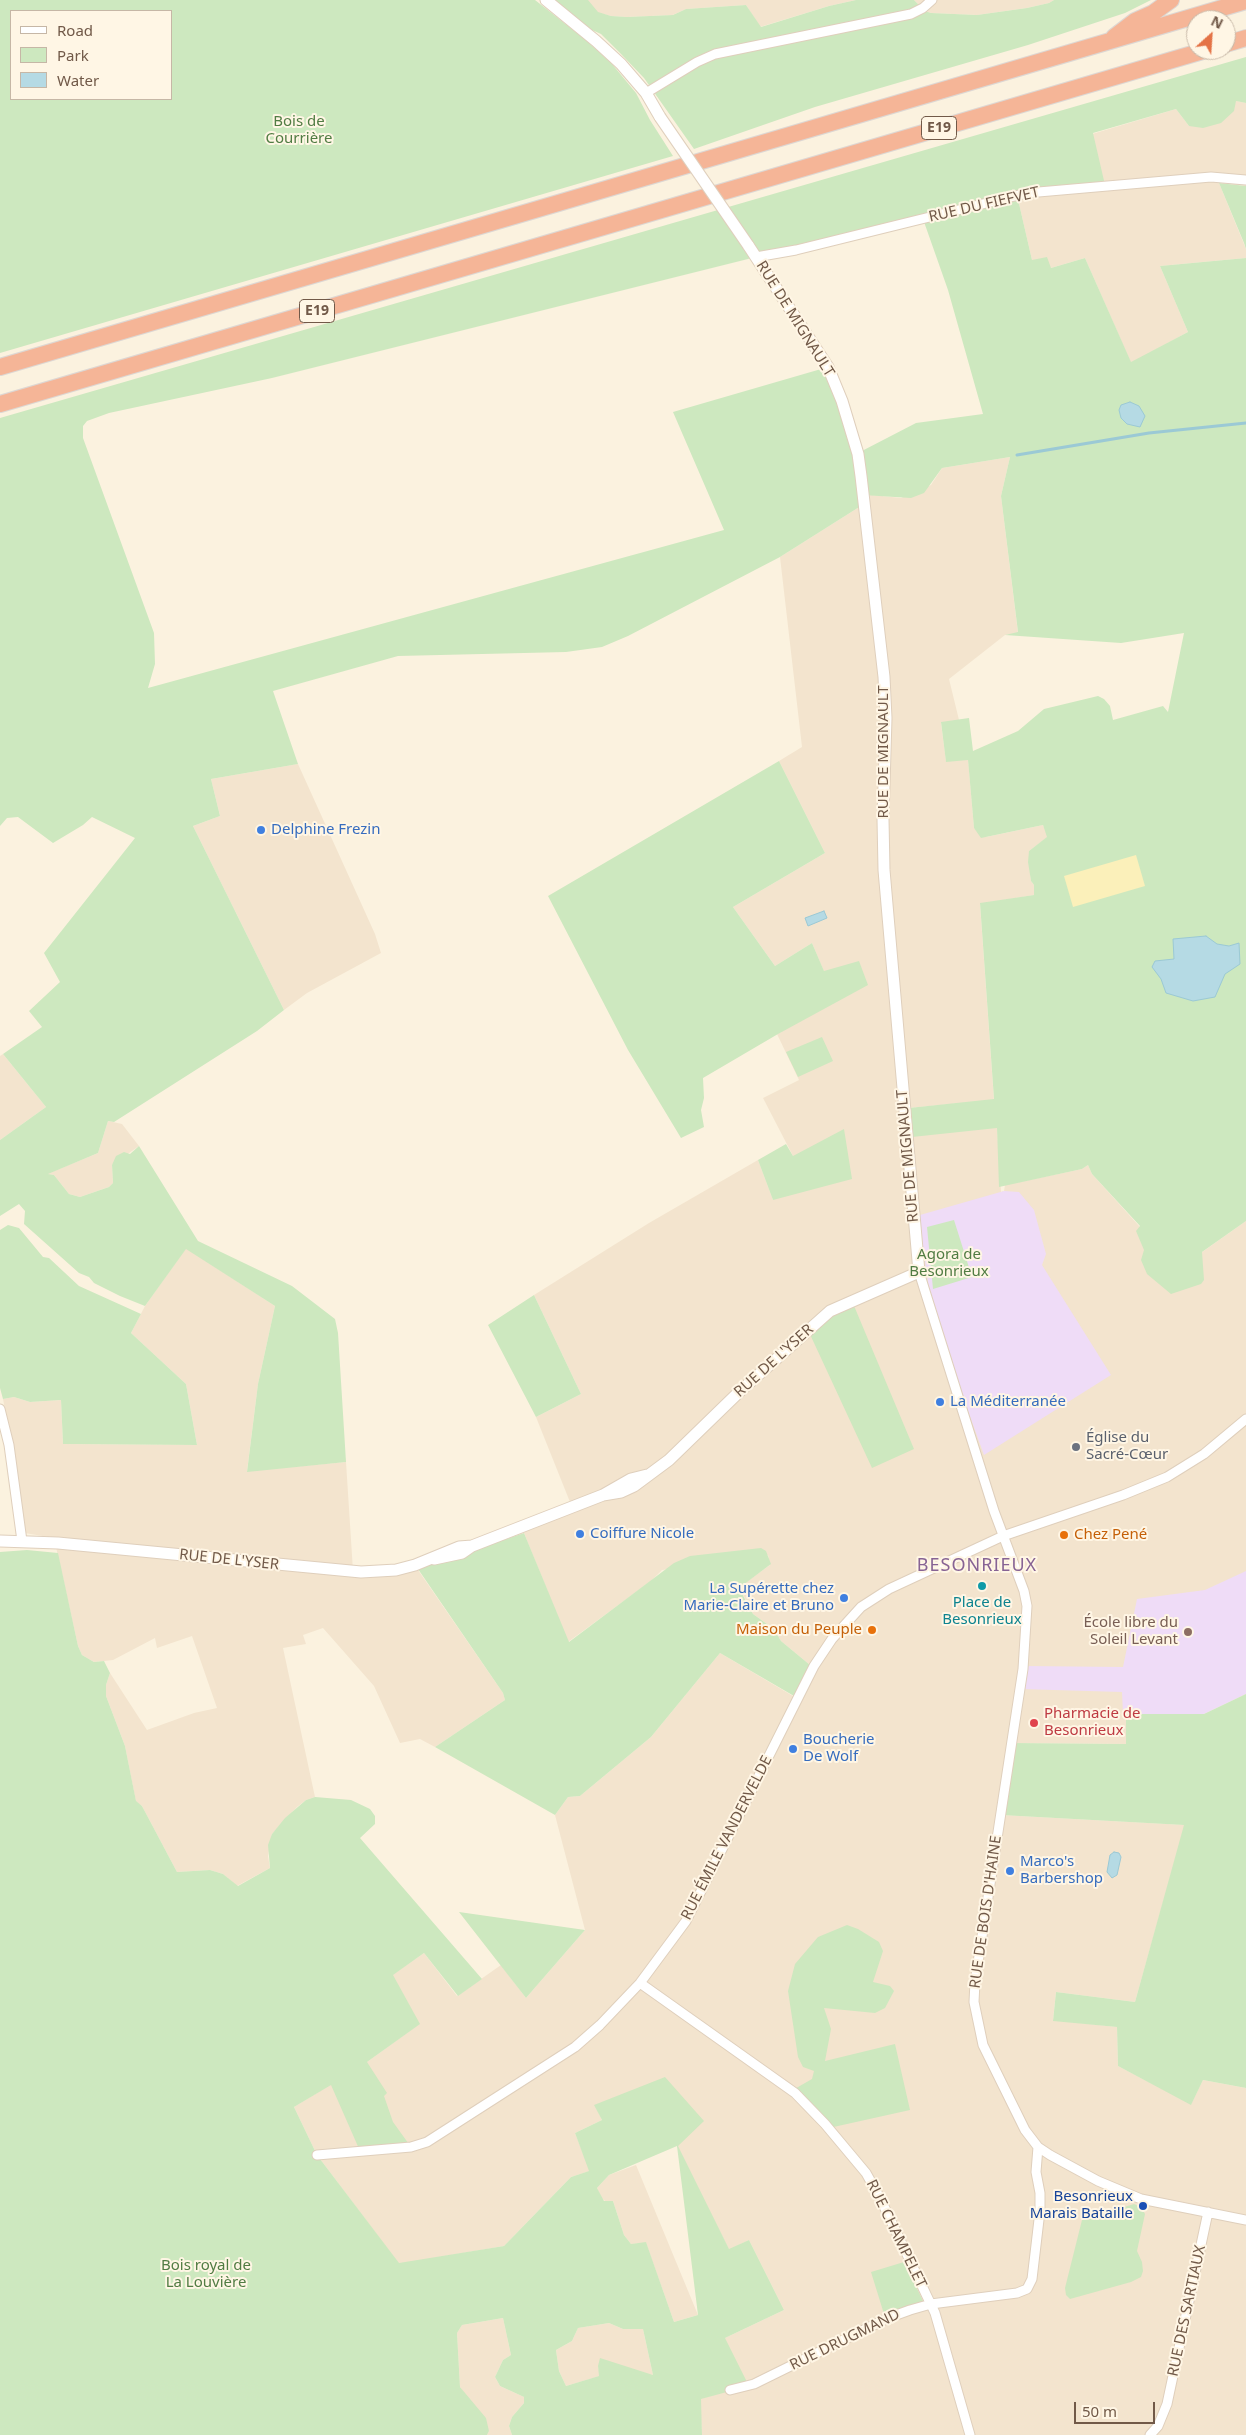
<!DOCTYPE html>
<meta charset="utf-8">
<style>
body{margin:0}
#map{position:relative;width:1246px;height:2435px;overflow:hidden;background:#fbf2df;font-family:"Noto Sans",sans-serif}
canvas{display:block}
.legend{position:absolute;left:10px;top:10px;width:162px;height:90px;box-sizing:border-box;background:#fff6e5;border:1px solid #c6b7a6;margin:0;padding:6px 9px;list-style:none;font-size:15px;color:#715948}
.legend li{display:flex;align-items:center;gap:10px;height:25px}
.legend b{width:25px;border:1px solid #c6b7a6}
.north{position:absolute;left:1186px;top:10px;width:50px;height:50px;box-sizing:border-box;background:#fff6e5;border:1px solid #c6b7a6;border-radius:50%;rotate:26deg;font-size:14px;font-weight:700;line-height:20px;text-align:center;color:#715948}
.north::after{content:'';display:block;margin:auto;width:18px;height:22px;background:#e47346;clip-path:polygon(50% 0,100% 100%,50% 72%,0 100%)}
.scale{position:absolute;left:1074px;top:2402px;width:81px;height:22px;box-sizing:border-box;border:2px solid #715948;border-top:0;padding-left:6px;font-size:15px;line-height:18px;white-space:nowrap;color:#715948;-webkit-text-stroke:4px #fff6e5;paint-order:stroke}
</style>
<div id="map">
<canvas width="1246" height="2435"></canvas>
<ul class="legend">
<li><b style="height:6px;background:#fff"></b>Road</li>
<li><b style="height:14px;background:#cde8bf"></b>Park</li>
<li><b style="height:14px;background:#b5dae4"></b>Water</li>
</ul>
<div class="north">N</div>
<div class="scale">50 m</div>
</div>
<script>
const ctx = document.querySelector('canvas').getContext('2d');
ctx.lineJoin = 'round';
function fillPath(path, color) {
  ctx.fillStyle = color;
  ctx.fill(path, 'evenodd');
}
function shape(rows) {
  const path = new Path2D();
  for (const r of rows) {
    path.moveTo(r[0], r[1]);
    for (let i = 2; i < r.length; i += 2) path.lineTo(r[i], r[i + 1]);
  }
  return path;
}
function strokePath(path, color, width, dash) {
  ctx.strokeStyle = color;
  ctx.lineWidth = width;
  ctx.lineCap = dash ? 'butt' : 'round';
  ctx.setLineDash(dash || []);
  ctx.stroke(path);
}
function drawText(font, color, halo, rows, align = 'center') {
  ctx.font = font + ' "Noto Sans",sans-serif';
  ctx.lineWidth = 4;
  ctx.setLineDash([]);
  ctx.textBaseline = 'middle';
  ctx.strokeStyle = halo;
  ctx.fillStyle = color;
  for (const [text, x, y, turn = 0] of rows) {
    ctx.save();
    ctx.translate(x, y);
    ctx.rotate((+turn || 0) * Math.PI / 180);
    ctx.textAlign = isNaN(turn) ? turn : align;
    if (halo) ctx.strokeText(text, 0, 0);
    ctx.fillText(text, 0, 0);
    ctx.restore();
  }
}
const residential = shape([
 [546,0,856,0,829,6,760,27,746,5,686,9,673,15,627,17,611,16],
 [914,0,1054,0,1049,3,1027,8,977,15,931,13,925,11],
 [1236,101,1246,103,1246,186,1219,183,1246,249,1246,258,1160,266,1188,332,1131,363,1085,258,1051,268,1032,260,1017,195,1092,134,1176,109,1189,126],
 [1010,457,1001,496,1018,633,1005,635,949,679,959,720,941,723,946,761,968,759,974,828,986,837,1043,825,1048,837,1029,851,1030,873,1031,881,1034,885,1034,895,980,904,994,1100,909,1108,997,1128,1001,1192,1004,1191,1005,1185,1082,1169,1088,1165,1092,1174,1140,1227,1174,1272,1246,1221,1246,1694,1126,1744,1012,1743,1001,1815,1185,1825,1135,2002,1056,1992,1053,2020,1117,2027,1118,2066,1191,2104,1203,2080,1246,2088,1246,2435,702,2435,700,2399,730,2390,725,2338,784,2310,749,2240,729,2250,677,2146,595,2105,602,2120,575,2133,590,2171,571,2177,504,2246,399,2264,317,2155,294,2107,367,2062,419,2024,392,1975,424,1953,457,1996,501,1965,526,1998,585,1930,555,1815,568,1797,580,1796,651,1737,720,1653,793,1696,810,1665,781,1641,774,1629,753,1614,739,1587,770,1565,768,1555,662,1570,651,1581,568,1642,524,1533,418,1570,503,1693,505,1700,435,1747,420,1739,400,1743,374,1686,323,1628,303,1635,306,1644,283,1648,315,1797,306,1800,297,1807,272,1834,268,1856,270,1868,237,1886,223,1874,210,1870,177,1872,142,1806,136,1802,125,1746,106,1696,106,1685,110,1673,147,1730,194,1713,217,1708,192,1636,157,1648,155,1638,113,1660,94,1662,82,1655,78,1646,54,1538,25,1533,12,1445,3,1399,14,1397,30,1402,61,1400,63,1444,197,1445,186,1384,131,1333,145,1306,186,1248,275,1306,258,1384,247,1471,346,1462,353,1571,396,1570,572,1507,536,1417,581,1394,534,1295,649,1223,758,1160,773,1200,793,1156,763,1098,799,1080,777,1034,836,1000,812,943,775,966,733,907,825,853,779,761,802,747,780,557,864,504,863,494,901,498,931,485,942,468],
 [298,764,375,934,381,953,307,993,284,1010,193,826,220,816,211,779],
 [3,1054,46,1107,0,1140,0,1056],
 [108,1121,122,1124,139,1146,112,1165,113,1183,109,1187,80,1197,69,1194,54,1175,47,1174,98,1153],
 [636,2165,698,2315,674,2322,646,2243,631,2244,624,2235,613,2201,608,2203,601,2198,597,2188,609,2175],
 [503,2318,511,2355,503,2360,495,2377,500,2386,524,2397,524,2403,512,2417,509,2426,512,2435,487,2435,489,2431,460,2387,457,2333,462,2325],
 [609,2323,623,2329,643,2329,653,2375,598,2366,600,2376,566,2386,559,2371,556,2350,572,2341,578,2328]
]);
const education = shape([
 [1004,1191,1019,1192,1034,1210,1046,1254,1042,1265,1111,1375,984,1455,956,1378,930,1296,919,1220,920,1215],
 [1246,1571,1246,1694,1204,1714,1123,1714,1122,1692,1020,1689,1023,1666,1123,1667,1137,1599,1205,1590]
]);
const green = shape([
 [0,0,535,0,587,41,612,64,636,93,650,120,673,156,0,353],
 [11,11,171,11,171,99,11,99],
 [546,0,588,0,598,12,611,16,627,17,673,15,686,9,746,5,761,27,829,6,856,0,914,0,925,11,931,13,977,15,1027,8,1049,3,1054,0,1151,0,1125,13,1028,45,815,107,694,149,644,78,621,54,601,34,574,22],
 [1246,57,1246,103,1236,101,1234,111,1221,123,1203,128,1189,126,1176,109,1093,133,1105,185,1017,195,1032,260,1047,257,1051,268,1085,258,1131,362,1188,332,1160,266,1246,258,1246,1221,1202,1252,1204,1280,1201,1284,1171,1294,1147,1274,1141,1260,1144,1250,1136,1231,1140,1226,1092,1174,1088,1165,1082,1169,999,1187,997,1128,912,1137,909,1108,994,1099,980,903,1034,895,1034,885,1031,881,1028,862,1029,851,1047,837,1043,825,981,838,974,828,968,760,946,762,941,722,969,718,973,751,1018,731,1044,709,1098,696,1104,699,1110,706,1113,720,1163,706,1168,712,1184,633,1121,643,1005,635,1018,632,1001,496,1010,457,942,468,924,493,911,498,863,495,864,504,780,557,628,636,602,647,566,652,398,656,273,691,298,764,211,779,220,816,193,826,284,1010,257,1031,114,1122,108,1121,98,1153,48,1174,54,1175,69,1194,80,1197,109,1187,113,1183,112,1165,116,1156,124,1152,130,1154,139,1146,198,1241,292,1286,335,1319,338,1333,346,1462,247,1472,258,1384,275,1306,186,1249,145,1306,120,1296,94,1283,89,1277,79,1273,24,1224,25,1211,19,1204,0,1216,0,1140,46,1107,3,1054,42,1027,29,1011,60,982,44,953,135,838,92,817,83,825,53,843,18,817,7,818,0,826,0,418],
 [923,219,948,290,983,414,916,423,858,453,828,367,673,412,724,530,148,688,155,664,154,633,83,438,83,426,87,421,109,413,272,378,756,257],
 [1219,183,1246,186,1246,249,1244,243],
 [779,761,825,853,733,907,775,966,812,943,824,971,859,961,868,985,778,1034,703,1078,704,1098,701,1110,704,1127,681,1138,628,1050,548,896],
 [822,1037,833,1061,798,1077,786,1052],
 [844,1129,852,1179,773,1200,758,1160,786,1144,793,1156],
 [954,1220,972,1277,933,1289,927,1227],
 [8,1225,19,1228,43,1257,49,1258,79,1286,141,1314,131,1333,186,1384,197,1445,63,1444,61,1400,30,1402,14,1397,3,1399,0,1388,0,1230],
 [534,1295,581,1394,536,1417,488,1325],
 [852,1301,914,1449,872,1468,808,1330],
 [524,1533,569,1642,674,1563,690,1556,761,1548,766,1551,771,1564,739,1588,753,1614,774,1629,781,1641,810,1665,794,1696,720,1653,651,1737,580,1796,568,1797,555,1815,435,1747,505,1700,503,1693,418,1569],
 [27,1550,58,1553,78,1646,82,1655,94,1662,104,1661,110,1673,106,1685,106,1696,125,1746,136,1801,142,1806,177,1872,210,1870,223,1874,238,1886,270,1868,268,1845,272,1834,285,1818,306,1800,315,1797,351,1800,370,1809,375,1816,375,1824,360,1838,482,1979,458,1996,424,1953,393,1975,420,2024,367,2062,387,2093,384,2096,393,2122,411,2147,360,2151,331,2085,294,2107,317,2155,399,2263,504,2246,571,2177,589,2171,575,2133,602,2120,594,2105,665,2077,704,2121,678,2146,729,2249,749,2240,784,2310,725,2338,749,2386,701,2399,702,2435,512,2435,509,2426,512,2417,524,2403,524,2397,500,2386,495,2377,503,2360,511,2355,503,2318,462,2325,457,2333,460,2387,486,2418,489,2431,487,2435,0,2435,0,1552],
 [677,2146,698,2315,674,2322,646,2242,631,2244,624,2235,613,2201,604,2201,597,2188,609,2175],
 [609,2323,623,2329,643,2329,653,2375,600,2358,598,2366,599,2376,566,2386,559,2371,556,2350,572,2341,578,2328],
 [1246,1694,1246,2088,1203,2080,1191,2105,1118,2066,1117,2027,1053,2021,1056,1992,1135,2002,1184,1825,1001,1815,1012,1743,1126,1744,1126,1714,1204,1714],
 [459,1912,585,1930,526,1998],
 [847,1925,858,1929,879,1942,883,1951,873,1982,890,1986,894,1991,885,2008,875,2013,824,2008,831,2029,825,2061,895,2044,910,2110,829,2128,791,2091,812,2079,814,2071,803,2067,798,2057,788,1991,795,1964,818,1937],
 [1134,2204,1141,2207,1145,2214,1137,2251,1142,2262,1143,2271,1141,2277,1131,2282,1070,2299,1066,2295,1065,2288,1082,2220],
 [904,2262,923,2301,884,2314,871,2272]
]);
const sand = shape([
 [1136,855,1145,886,1073,907,1064,876]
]);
const water = shape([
 [1130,402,1139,406,1145,416,1140,427,1127,424,1121,418,1119,410,1121,405,1130,402],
 [824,911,827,918,808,926,805,918,824,911],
 [1206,936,1217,944,1229,946,1239,943,1240,964,1225,974,1215,997,1193,1001,1166,993,1161,979,1152,967,1155,961,1174,959,1173,939,1206,936],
 [1114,1852,1119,1853,1121,1857,1117,1875,1112,1878,1107,1872,1110,1855,1114,1852]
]);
const stream = shape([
 [1017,455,1149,433,1246,423]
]);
const minor = shape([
 [646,93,697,62,715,54,911,14,923,8,932,0],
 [756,257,796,250,1027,193,1211,177,1246,180],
 [919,1272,994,1511,1024,1591,1027,1606,1023,1669,975,1982,974,2002,983,2045,1025,2130,1038,2147,1050,2155,1098,2181,1141,2199,1246,2220],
 [0,1409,9,1445,22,1541],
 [640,1983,795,2093,825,2124,866,2173,880,2198,935,2313,970,2435],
 [317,2155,411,2147,427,2142,575,2047,600,2025,640,1983,686,1921,814,1666,832,1639,861,1607,889,1589,1003,1536,1123,1495,1167,1477,1204,1454,1246,1419],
 [730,2390,754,2384,888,2318,910,2310,931,2304,1017,2293,1027,2289,1032,2279,1040,2211,1040,2193,1036,2172,1038,2147],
 [1150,2435,1158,2426,1167,2404,1208,2212]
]);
const tertiary = shape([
 [546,0,596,41,621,64,646,93,660,117],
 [647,1475,631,1479,603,1495,621,1492,634,1486,669,1460,737,1394,830,1311,919,1272,884,870,883,819,886,718,884,677,861,476,858,454,842,401,828,367,748,245],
 [0,1541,58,1543,361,1572,396,1570,415,1565,459,1547,472,1546,462,1553,434,1559],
 [472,1546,603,1495]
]);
const motorway = shape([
 [1114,37,1135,21,1153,13,1171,0],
 [1226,44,1246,38],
 [0,367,1246,1],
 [0,404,1206,50]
]);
const tertiaryBridge = shape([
 [660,117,748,245]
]);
const markers = [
 [261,830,5,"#3f7fe0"],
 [940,1402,5,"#3f7fe0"],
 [1076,1447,5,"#6b7280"],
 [580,1534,5,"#3f7fe0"],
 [1064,1535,5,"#e8710a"],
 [982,1586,5,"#0f9aa8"],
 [844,1598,5,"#3f7fe0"],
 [872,1630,5,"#e8710a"],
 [1188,1632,5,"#8d6e63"],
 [1034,1723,5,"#e0444e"],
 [793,1749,5,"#3f7fe0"],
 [1010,1871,5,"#3f7fe0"],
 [1143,2206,5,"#1a4fb4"]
];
const shields = [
 [939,128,35],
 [317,311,35]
];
const shieldNames = [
 ["E19",939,128],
 ["E19",317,311]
];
const parkNames = [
 ["Bois de",299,122],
 ["Courrière",299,139],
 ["Agora de",949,1255],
 ["Besonrieux",949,1272],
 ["Bois royal de",206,2266],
 ["La Louvière",206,2283]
];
const streetNames = [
 ["RUE DU FIEFVET",984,205,-13],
 ["RUE DE MIGNAULT",795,319,58],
 ["RUE DE MIGNAULT",884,752,-90],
 ["RUE DE MIGNAULT",908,1156,-95],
 ["RUE DE L'YSER",774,1361,-42],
 ["RUE DE L'YSER",229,1560,6],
 ["RUE ÉMILE VANDERVELDE",727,1838,-63],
 ["RUE DE BOIS D'HAINE",986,1912,-82],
 ["RUE CHAMPELET",896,2234,64],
 ["RUE DES SARTIAUX",1187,2311,-78],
 ["RUE DRUGMAND",845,2340,-26]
];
const shopNames = [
 ["Delphine Frezin",271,830],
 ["La Méditerranée",950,1402],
 ["Coiffure Nicole",590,1534],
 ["La Supérette chez",834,1589,"right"],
 ["Marie-Claire et Bruno",834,1606,"right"],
 ["Boucherie",803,1740],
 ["De Wolf",803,1757],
 ["Marco's",1020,1862],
 ["Barbershop",1020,1879]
];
const worshipNames = [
 ["Église du",1086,1438],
 ["Sacré-Cœur",1086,1455]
];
const foodNames = [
 ["Chez Pené",1074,1535],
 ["Maison du Peuple",862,1630,"right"]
];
const cultureNames = [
 ["Place de",982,1603],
 ["Besonrieux",982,1620]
];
const educationNames = [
 ["École libre du",1178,1623],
 ["Soleil Levant",1178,1640]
];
const healthNames = [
 ["Pharmacie de",1044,1714],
 ["Besonrieux",1044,1731]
];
const transitNames = [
 ["Besonrieux",1133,2197],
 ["Marais Bataille",1133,2214]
];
const quarterNames = [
 ["BESONRIEUX",977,1566]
];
fillPath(residential, '#f3e4ce');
fillPath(education, '#efdcf7');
fillPath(green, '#cde8bf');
fillPath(sand, '#fbf0ba');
fillPath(water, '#b5dae4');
strokePath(water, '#9bc9d5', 1);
strokePath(stream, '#9bc9d5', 3);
strokePath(minor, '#dfcfbc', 11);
strokePath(tertiary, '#dfcfbc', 13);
strokePath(motorway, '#ddd7d3', 18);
strokePath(minor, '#fff', 9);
strokePath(tertiary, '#fff', 11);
strokePath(motorway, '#f5b597', 16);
strokePath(tertiaryBridge, '#dfcfbc', 13, []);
strokePath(tertiaryBridge, '#fff', 11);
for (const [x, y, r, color] of markers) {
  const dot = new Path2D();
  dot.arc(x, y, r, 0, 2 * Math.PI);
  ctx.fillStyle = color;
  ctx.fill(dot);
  strokePath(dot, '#fff6e5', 2);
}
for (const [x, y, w] of shields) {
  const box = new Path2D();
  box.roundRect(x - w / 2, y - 11.5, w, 23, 4);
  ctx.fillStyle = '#fff6e5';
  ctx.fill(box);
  strokePath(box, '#715948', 1);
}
drawText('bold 14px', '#715948', null, shieldNames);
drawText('15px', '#517c43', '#fff6e5', parkNames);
drawText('15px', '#715948', '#fff6e5', streetNames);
drawText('15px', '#366cbe', '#fff6e5', shopNames, 'left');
drawText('15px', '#5b616d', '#fff6e5', worshipNames, 'left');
drawText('15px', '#c56008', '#fff6e5', foodNames, 'left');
drawText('15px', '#0d838f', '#fff6e5', cultureNames);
drawText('15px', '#785e54', '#fff6e5', educationNames, 'right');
drawText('15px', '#be3a42', '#fff6e5', healthNames, 'left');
drawText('15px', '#164399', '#fff6e5', transitNames, 'right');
ctx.letterSpacing = '1px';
drawText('18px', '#876394', '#fff6e5', quarterNames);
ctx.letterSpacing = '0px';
</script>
